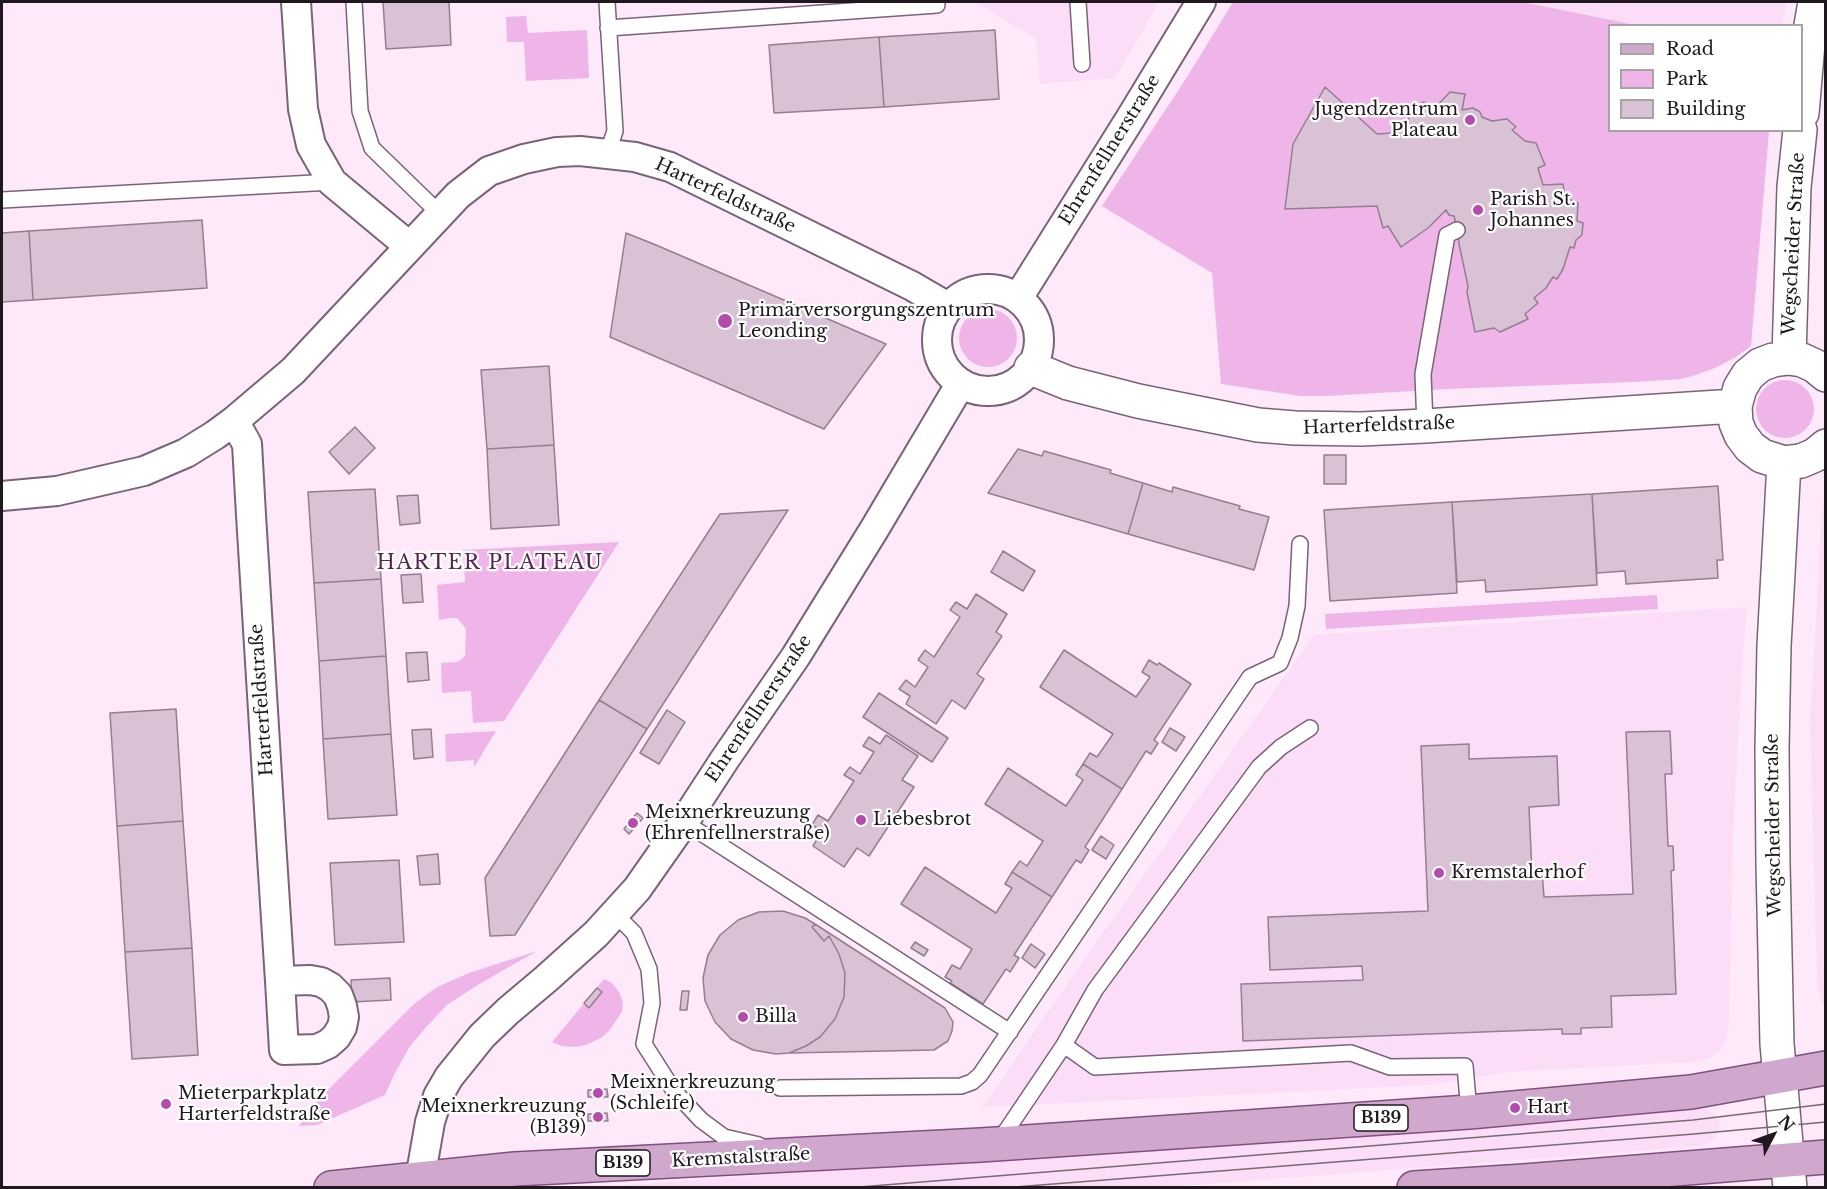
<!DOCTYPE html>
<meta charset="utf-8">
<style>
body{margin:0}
#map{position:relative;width:1827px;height:1189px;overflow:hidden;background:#fde9fa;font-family:"Libre Baskerville",serif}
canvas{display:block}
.frame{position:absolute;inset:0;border:3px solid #20181f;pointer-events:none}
.legend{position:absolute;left:1608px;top:24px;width:195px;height:108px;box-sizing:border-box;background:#fff;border:2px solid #a6a3a5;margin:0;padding:8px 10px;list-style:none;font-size:18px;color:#20181f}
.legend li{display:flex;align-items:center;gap:12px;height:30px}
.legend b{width:30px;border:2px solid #a6a3a5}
.north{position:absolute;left:1743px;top:1105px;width:60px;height:60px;-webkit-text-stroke:4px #fff;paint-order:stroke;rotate:49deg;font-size:16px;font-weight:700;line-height:24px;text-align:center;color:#20181f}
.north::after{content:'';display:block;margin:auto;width:21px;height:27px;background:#20181f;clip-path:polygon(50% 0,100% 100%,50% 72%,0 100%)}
</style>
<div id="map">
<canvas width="1827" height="1189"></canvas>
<div class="frame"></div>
<ul class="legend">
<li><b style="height:8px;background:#d1a8cd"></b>Road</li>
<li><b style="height:16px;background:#efb5e8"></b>Park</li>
<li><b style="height:16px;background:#d9c1d6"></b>Building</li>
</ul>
<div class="north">N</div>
</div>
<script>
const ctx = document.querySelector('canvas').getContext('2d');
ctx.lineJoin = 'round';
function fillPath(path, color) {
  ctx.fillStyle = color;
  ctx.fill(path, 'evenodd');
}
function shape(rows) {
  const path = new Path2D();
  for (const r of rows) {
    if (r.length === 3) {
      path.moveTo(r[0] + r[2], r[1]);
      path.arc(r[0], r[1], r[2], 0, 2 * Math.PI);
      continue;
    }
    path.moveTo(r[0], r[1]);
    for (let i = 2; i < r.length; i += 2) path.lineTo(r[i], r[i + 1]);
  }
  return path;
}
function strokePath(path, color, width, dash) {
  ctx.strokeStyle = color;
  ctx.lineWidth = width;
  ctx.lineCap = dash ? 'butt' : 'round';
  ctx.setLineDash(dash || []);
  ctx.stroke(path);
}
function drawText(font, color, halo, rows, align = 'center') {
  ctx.font = font + ' "Libre Baskerville",serif';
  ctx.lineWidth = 4.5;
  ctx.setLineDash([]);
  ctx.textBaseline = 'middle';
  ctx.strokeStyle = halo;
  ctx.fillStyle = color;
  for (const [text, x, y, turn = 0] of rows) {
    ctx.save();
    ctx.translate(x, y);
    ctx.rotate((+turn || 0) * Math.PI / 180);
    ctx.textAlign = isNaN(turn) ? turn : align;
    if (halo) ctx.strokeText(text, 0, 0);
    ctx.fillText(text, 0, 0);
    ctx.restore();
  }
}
const built = shape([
 [975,2,1154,2,1156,8,1115,78,1040,84,1036,39],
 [1523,2,1787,2,1782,25,1635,26],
 [1825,494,1826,1007,1825,1007,1822,1003,1817,984,1810,722,1822,511],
 [1747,607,1742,668,1733,832,1729,1022,1727,1038,1722,1048,1710,1058,1693,1062,1509,1072,1430,1085,983,1107,1071,978,1314,635],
 [1702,1108,1714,1113,1720,1123,1719,1130,1714,1141,1702,1146,1169,1187,584,1188]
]);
const green = shape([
 [1233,2,1523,2,1635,25,1610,26,1610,130,1769,131,1751,346,1736,357,1715,368,1693,376,1681,379,1633,382,1447,389,1327,396,1300,396,1221,384,1212,273,1102,206,1187,77],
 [526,16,528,33,587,30,589,78,526,81,524,42,507,42,506,17],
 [988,338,29],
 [1785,409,29],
 [619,542,504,721,473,723,471,691,442,693,441,663,458,662,465,656,466,629,457,618,451,618,439,620,437,585,465,582,463,550],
 [1657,595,1658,609,1326,629,1325,614],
 [496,731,474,767,474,760,446,762,445,734],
 [537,951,476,986,447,1005,428,1025,410,1046,394,1075,385,1095,317,1125,299,1126,307,1114,325,1093,415,1003,437,987,469,973],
 [604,979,612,983,619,992,623,1002,622,1012,609,1031,601,1038,586,1045,574,1047,562,1046,552,1042]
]);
const building = shape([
 [383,2,449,2,451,45,386,49,383,2],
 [995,30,999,99,884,107,879,37,995,30],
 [879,37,884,107,774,113,769,45,879,37],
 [1325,87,1377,134,1393,133,1393,126,1409,119,1406,112,1424,102,1434,109,1450,92,1465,94,1462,110,1473,108,1480,112,1482,117,1492,121,1507,119,1516,127,1512,130,1525,141,1536,143,1545,165,1538,168,1543,185,1563,184,1565,198,1578,203,1577,221,1583,223,1582,235,1576,240,1574,248,1570,247,1563,269,1557,279,1553,277,1546,288,1534,298,1538,303,1525,314,1528,319,1500,332,1494,328,1475,332,1467,292,1468,286,1459,244,1459,238,1454,216,1449,215,1446,210,1428,228,1401,247,1388,226,1383,228,1377,206,1285,209,1293,144,1325,87],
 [202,220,207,288,33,300,29,231,202,220],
 [29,231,33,300,2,302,2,233,29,231],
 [626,233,656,245,886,344,824,429,610,337,626,233],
 [549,366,554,445,487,449,481,370,549,366],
 [355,427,375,448,349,474,329,452,355,427],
 [554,445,559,525,491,529,487,449,554,445],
 [1018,449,1042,456,1044,451,1111,470,1110,473,1143,483,1128,534,988,493,1018,449],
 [1324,455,1346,455,1346,484,1324,484,1324,455],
 [1143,483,1172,492,1173,487,1240,506,1239,509,1269,517,1254,570,1128,534,1143,483],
 [1718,486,1723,560,1717,560,1718,578,1626,584,1625,571,1597,573,1592,494,1718,486],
 [375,489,381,579,314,583,308,492,375,489],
 [1592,494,1597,585,1486,592,1485,580,1457,582,1452,502,1592,494],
 [418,495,420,523,400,525,397,496,418,495],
 [1452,502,1457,593,1330,601,1324,510,1452,502],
 [788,510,647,729,599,700,720,514,788,510],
 [1003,551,1035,571,1023,591,991,572,1003,551],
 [421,574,423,602,403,603,401,575,421,574],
 [381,579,386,656,319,661,314,583,381,579],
 [976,594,1007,614,996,632,1002,636,977,674,984,679,965,709,952,700,936,724,906,704,910,696,899,689,906,680,915,687,928,667,918,660,925,650,934,657,960,617,950,610,956,602,967,609,976,594],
 [1064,650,1136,697,1150,677,1142,672,1149,660,1157,665,1159,663,1191,684,1154,740,1158,743,1151,754,1146,751,1122,789,1083,764,1090,753,1097,757,1113,734,1040,687,1064,650],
 [427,652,429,680,408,682,406,653,427,652],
 [386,656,391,734,323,739,319,661,386,656],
 [879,693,948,738,932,762,863,717,879,693],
 [599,700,647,729,515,935,490,936,485,878,599,700],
 [176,709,183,821,117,826,110,713,176,709],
 [667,710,685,722,659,764,640,753,667,710],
 [1170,728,1185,737,1176,751,1162,742,1170,728],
 [431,729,433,757,414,759,412,730,431,729],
 [1670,731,1672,774,1665,774,1668,846,1673,846,1674,870,1671,871,1676,994,1611,996,1612,1027,1581,1028,1581,1034,1562,1034,1562,1029,1243,1041,1241,984,1363,980,1362,966,1270,970,1268,917,1428,911,1421,746,1469,744,1469,759,1557,756,1559,805,1529,807,1532,873,1542,872,1544,897,1633,894,1626,732,1670,731],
 [391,734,397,815,328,819,323,739,391,734],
 [886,735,918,756,902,780,914,787,869,856,857,848,844,867,813,846,822,831,812,825,818,815,828,821,854,781,844,775,850,767,860,774,874,752,863,746,869,737,880,744,886,735],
 [1083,764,1122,789,1085,847,1089,850,1081,863,1076,860,1052,897,1012,872,1020,861,1027,866,1043,841,985,804,1008,768,1066,806,1083,780,1076,775,1083,764],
 [637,813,643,818,629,834,624,829,637,813],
 [183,821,192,948,125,952,117,826,183,821],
 [1101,836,1114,845,1106,859,1092,850,1101,836],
 [438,854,440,884,420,885,417,856,438,854],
 [399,860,404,942,335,945,330,863,399,860],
 [925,867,996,913,1012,888,1005,884,1012,872,1052,897,1014,955,1019,958,1010,972,1006,969,983,1004,950,983,952,981,945,977,952,965,960,969,972,949,901,904,925,867],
 [783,911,805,918,815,924,812,927,824,941,829,936,839,954,845,973,844,997,835,1019,820,1037,806,1046,789,1053,776,1054,753,1050,731,1039,715,1022,705,1001,703,978,708,955,720,935,738,920,759,912,783,911],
 [815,924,945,1008,953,1022,952,1031,948,1041,934,1050,789,1053,806,1046,820,1037,835,1019,844,997,845,973,839,954,829,936,824,941,812,927,815,924],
 [915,942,928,950,924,956,911,948,915,942],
 [1031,944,1045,954,1035,968,1022,958,1031,944],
 [192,948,198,1055,132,1059,125,952,192,948],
 [390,978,391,1000,352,1002,351,980,390,978],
 [597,988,602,992,589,1008,584,1003,597,988],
 [682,991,689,991,687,1010,680,1010,682,991],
 [607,1089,608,1097,588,1097,588,1090,607,1089],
 [607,1113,608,1121,588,1121,588,1114,607,1113]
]);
const lane = shape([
 [354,2,360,111,372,148,440,214],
 [607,2,615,131,607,154],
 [1078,2,1082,64],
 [608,28,937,5],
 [2,200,332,182],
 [1425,426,1423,374,1447,235,1457,230],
 [684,822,1010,1032],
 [615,914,634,933,649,969,652,1003,644,1044,674,1091,701,1120,724,1137,759,1145],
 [1064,1045,1095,1067,1351,1053,1390,1067,1465,1066,1469,1112],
 [780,1088,961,1086,972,1082,980,1075,1250,677,1280,663,1290,638,1297,606,1300,544],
 [998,1143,1064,1045,1095,990,1259,767,1281,747,1310,728]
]);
const street = shape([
 [296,2,303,109,311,145,332,182,409,246],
 [988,340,51],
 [1018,298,1130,119,1201,2],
 [234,421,247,444,251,515,271,841,280,981,284,1050,317,1049,328,1044,336,1037,342,1027,344,1017,342,1006,338,995,330,987,321,982,310,980,280,981],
 [2,496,57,491,144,471,186,453,215,435,234,421,293,371,458,195,489,171,524,159,557,152,580,151,635,157,670,167,912,286,948,307],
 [420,1179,430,1122,438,1096,449,1077,482,1036,508,1011,546,979,596,934,637,889,684,822,725,759,796,656,875,528,961,383]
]);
const secondary = shape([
 [1802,113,1808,43,1815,2],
 [1789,358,1794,187,1800,130],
 [1031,368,1068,383,1138,401,1258,425,1295,428,1361,429,1425,426,1735,406],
 [1826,375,1815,366,1802,360,1789,358,1773,360,1760,365,1748,375,1740,388,1735,406,1736,423,1741,435,1750,447,1762,456,1784,463,1801,461,1815,455,1826,446],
 [1784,463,1774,646,1772,749,1773,864,1777,1044,1790,1188]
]);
const primary = shape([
 [331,1188,515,1169,981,1145,1469,1112,1691,1092,1826,1068],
 [1414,1188,1524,1181,1826,1157]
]);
const tram = shape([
 [847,1188,1693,1120,1826,1104],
 [1002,1188,1694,1134,1826,1122]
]);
const markers = [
 [1470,120,6,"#b44bad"],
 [1478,210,6,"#b44bad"],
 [725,321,8,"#b44bad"],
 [861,820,6,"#b44bad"],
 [633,823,6,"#b44bad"],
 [1439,873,6,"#b44bad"],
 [743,1017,6,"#b44bad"],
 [598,1093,6,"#b44bad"],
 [166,1104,6,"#b44bad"],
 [1515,1108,6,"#b44bad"],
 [598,1117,6,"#b44bad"]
];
const shields = [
 [1381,1118,54],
 [623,1163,54]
];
const shieldNames = [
 ["B139",1381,1118],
 ["B139",623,1163]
];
const poiNames = [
 ["Jugendzentrum",1458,110,"right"],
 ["Plateau",1458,131,"right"],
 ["Parish St.",1490,200],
 ["Johannes",1490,221],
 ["Primärversorgungszentrum",738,311],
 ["Leonding",738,332],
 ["Meixnerkreuzung",645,813],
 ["(Ehrenfellnerstraße)",645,834],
 ["Liebesbrot",873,820],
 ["Kremstalerhof",1451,873],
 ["Billa",755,1017],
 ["Meixnerkreuzung",610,1083],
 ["(Schleife)",610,1104],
 ["Mieterparkplatz",178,1094],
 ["Harterfeldstraße",178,1115],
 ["Meixnerkreuzung",586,1107,"right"],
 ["(B139)",586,1128,"right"],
 ["Hart",1527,1108]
];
const streetNames = [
 ["Ehrenfellnerstraße",1110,150,-58],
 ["Harterfeldstraße",725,196,25],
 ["Wegscheider Straße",1794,244,-87],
 ["Harterfeldstraße",1379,426,-2],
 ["Harterfeldstraße",262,700,-94],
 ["Ehrenfellnerstraße",759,709,-56],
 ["Wegscheider Straße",1774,825,-91],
 ["Kremstalstraße",741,1158,-3]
];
const neighbourhoodNames = [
 ["HARTER PLATEAU",490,563]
];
fillPath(built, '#fcddf8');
fillPath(green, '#efb5e8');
fillPath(building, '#d9c1d6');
strokePath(building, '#947e91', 1.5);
strokePath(lane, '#796477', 18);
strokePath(street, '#796477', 32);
strokePath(secondary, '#796477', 36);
strokePath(primary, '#7f507b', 36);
strokePath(lane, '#fff', 15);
strokePath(street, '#fff', 28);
strokePath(secondary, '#fff', 33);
strokePath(primary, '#d1a8cd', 33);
strokePath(tram, '#776a75', 1.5);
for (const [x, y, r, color] of markers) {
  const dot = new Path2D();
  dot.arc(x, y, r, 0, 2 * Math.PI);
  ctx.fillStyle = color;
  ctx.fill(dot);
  strokePath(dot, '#fff', 2);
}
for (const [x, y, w] of shields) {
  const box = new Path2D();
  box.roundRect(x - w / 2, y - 13, w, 26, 4.5);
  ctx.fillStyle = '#fff';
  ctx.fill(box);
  strokePath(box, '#20181f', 1.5);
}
drawText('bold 16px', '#20181f', null, shieldNames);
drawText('18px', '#20181f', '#fff', poiNames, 'left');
drawText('18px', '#20181f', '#fff', streetNames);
ctx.letterSpacing = '1.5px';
drawText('20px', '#582554', '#fff', neighbourhoodNames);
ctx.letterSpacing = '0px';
</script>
